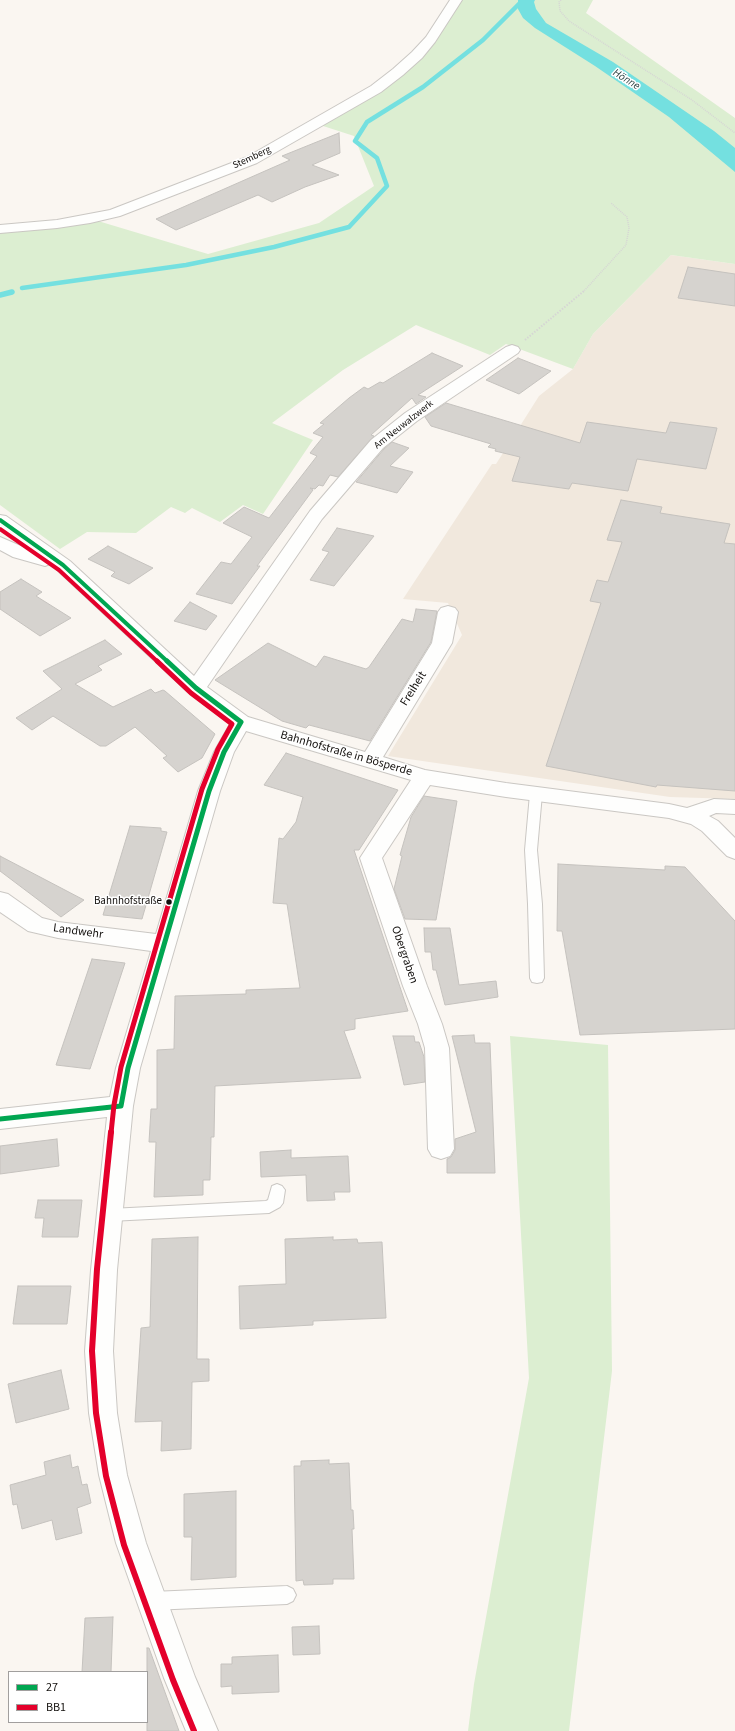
<!DOCTYPE html>
<meta charset="utf-8">
<style>
body{margin:0}
#map{position:relative;width:735px;height:1731px;overflow:hidden;background:#faf6f1;font-family:"Source Sans 3",sans-serif}
canvas{display:block}
.legend{position:absolute;left:8px;top:1671px;width:140px;height:52px;box-sizing:border-box;background:#fff;border:1px solid #a19f9e;margin:0;padding:5px 7px;list-style:none;font-size:12px;color:#13100d}
.legend li{display:flex;align-items:center;gap:8px;height:20px}
.legend b{width:20px;border:1px solid #a19f9e}
</style>
<div id="map">
<canvas width="735" height="1731"></canvas>
<ul class="legend">
<li><b style="height:5px;background:#00a651"></b>27</li>
<li><b style="height:5px;background:#e4002b"></b>BB1</li>
</ul>
</div>
<script>
const ctx = document.querySelector('canvas').getContext('2d');
ctx.lineJoin = 'round';
function fillPath(path, color) {
  ctx.fillStyle = color;
  ctx.fill(path, 'evenodd');
}
function shape(rows) {
  const path = new Path2D();
  for (const r of rows) {
    path.moveTo(r[0], r[1]);
    for (let i = 2; i < r.length; i += 2) path.lineTo(r[i], r[i + 1]);
  }
  return path;
}
function strokePath(path, color, width, dash) {
  ctx.strokeStyle = color;
  ctx.lineWidth = width;
  ctx.lineCap = dash ? 'butt' : 'round';
  ctx.setLineDash(dash || []);
  ctx.stroke(path);
}
function drawText(font, color, halo, rows, align = 'center') {
  ctx.font = font + ' "Source Sans 3",sans-serif';
  ctx.lineWidth = 3;
  ctx.setLineDash([]);
  ctx.textBaseline = 'middle';
  ctx.strokeStyle = halo;
  ctx.fillStyle = color;
  for (const [text, x, y, turn = 0] of rows) {
    ctx.save();
    ctx.translate(x, y);
    ctx.rotate((+turn || 0) * Math.PI / 180);
    ctx.textAlign = isNaN(turn) ? turn : align;
    if (halo) ctx.strokeText(text, 0, 0);
    ctx.fillText(text, 0, 0);
    ctx.restore();
  }
}
const built = shape([
 [671,255,735,264,735,799,670,797,388,756,462,635,448,603,403,599,492,464,496,464,539,396,573,369,593,334]
]);
const green = shape([
 [461,0,593,0,586,13,735,118,735,264,671,255,593,334,573,369,506,344,490,355,416,325,343,370,272,423,313,440,263,514,243,505,220,522,192,508,185,513,171,507,136,533,87,532,60,549,0,505,0,231,98,221,208,254,319,223,374,186,354,136,320,125,419,58,442,31],
 [510,1036,608,1045,612,1371,569,1731,468,1731,474,1684,529,1378]
]);
const water = shape([
 [518,0,535,0,534,2,536,9,546,23,613,62,714,131,735,148,735,172,669,117,595,66,535,28,523,18,518,9]
]);
const streamFar1 = shape([
 [22,288,186,265,274,247,349,227,387,186,377,158,355,141,367,122,423,87,483,40,523,0]
]);
const stream = shape([
 [0,295,12,292]
]);
const building = shape([
 [339,133,340,153,312,165,339,175,305,187,272,202,258,195,176,230,156,219,290,160,282,156,339,133],
 [688,267,735,274,735,306,678,298,688,267],
 [432,353,463,366,418,395,426,397,416,404,412,398,371,435,374,436,338,477,330,475,323,486,319,485,315,489,310,488,313,490,257,566,260,566,232,604,196,594,221,562,231,564,252,537,223,523,244,507,269,518,317,456,310,453,323,437,313,433,324,424,320,423,349,398,364,387,368,389,380,382,383,383,432,353],
 [518,358,551,371,519,394,486,380,518,358],
 [446,403,580,443,587,422,666,433,670,422,717,428,706,469,637,459,628,491,572,483,569,489,512,481,520,457,495,451,496,449,488,447,491,444,431,426,425,417,446,403],
 [392,442,409,448,390,466,413,472,397,493,356,482,384,449,392,442],
 [621,500,662,507,660,513,730,524,724,543,735,544,735,791,657,785,656,787,546,766,601,603,590,601,597,580,608,582,622,542,607,540,621,500],
 [337,528,374,536,334,586,310,580,329,552,322,550,337,528],
 [108,546,134,559,153,568,129,584,111,576,115,572,88,559,108,546],
 [21,579,42,592,36,596,71,618,40,636,0,609,0,592,21,579],
 [190,602,217,616,206,630,174,621,190,602],
 [416,609,437,611,431,642,370,741,309,725,306,728,282,721,215,680,268,643,316,667,324,656,366,669,369,667,402,619,413,622,416,609],
 [105,640,122,654,98,666,102,670,75,684,113,707,151,689,155,693,163,690,165,691,215,734,202,758,178,772,163,758,167,756,135,727,106,746,100,746,53,716,32,730,16,718,62,689,43,671,105,640],
 [286,753,398,790,359,850,354,850,408,1011,355,1019,355,1029,344,1031,361,1078,215,1086,214,1137,211,1137,210,1180,203,1180,203,1195,154,1197,156,1142,149,1142,151,1109,157,1109,157,1050,174,1049,175,996,246,994,246,990,300,988,287,904,273,903,279,838,283,839,296,822,303,797,264,785,286,753],
 [424,796,457,801,436,920,405,919,394,889,402,856,400,855,411,817,424,796],
 [130,826,161,828,161,831,167,832,142,919,103,915,130,826],
 [0,856,84,900,61,917,0,871,0,856],
 [558,864,665,870,665,866,685,867,735,921,735,1029,580,1035,562,931,557,931,558,864],
 [424,928,450,928,459,985,496,981,498,997,445,1005,436,970,433,970,431,952,425,952,424,928],
 [92,959,125,963,90,1069,56,1065,92,959],
 [474,1035,475,1043,490,1043,495,1173,447,1173,447,1159,451,1157,455,1150,455,1139,476,1132,452,1036,474,1035],
 [393,1036,414,1036,415,1042,419,1042,424,1057,425,1082,404,1085,393,1036],
 [57,1139,59,1166,0,1174,0,1146,57,1139],
 [291,1150,291,1158,348,1156,350,1192,334,1192,335,1200,307,1201,306,1175,261,1177,260,1152,291,1150],
 [38,1200,82,1200,78,1237,42,1237,44,1218,35,1218,38,1200],
 [198,1237,197,1359,209,1359,209,1381,192,1382,191,1449,161,1451,162,1421,135,1422,141,1328,150,1327,152,1239,198,1237],
 [333,1237,333,1240,357,1239,358,1243,382,1242,386,1318,313,1321,313,1325,240,1329,239,1286,286,1284,285,1239,333,1237],
 [18,1286,71,1286,67,1324,13,1324,18,1286],
 [61,1370,69,1409,16,1423,8,1384,61,1370],
 [70,1455,72,1468,78,1466,82,1485,87,1484,91,1503,77,1508,82,1533,56,1540,52,1520,22,1529,17,1504,13,1505,10,1485,46,1475,44,1462,70,1455],
 [329,1460,329,1464,349,1463,351,1510,353,1510,354,1529,352,1529,354,1579,333,1579,333,1584,304,1585,303,1580,296,1581,294,1466,301,1466,301,1461,329,1460],
 [236,1491,236,1577,191,1580,192,1537,184,1537,184,1494,236,1491],
 [113,1617,111,1672,82,1672,85,1618,113,1617],
 [319,1626,320,1654,293,1655,292,1627,319,1626],
 [147,1648,149,1648,179,1731,147,1731,147,1648],
 [278,1655,279,1692,232,1694,232,1686,221,1687,221,1664,232,1664,232,1657,278,1655]
]);
const pathFar1 = shape([
 [561,0,559,2,560,11,569,21,692,100,735,133],
 [583,292,626,245,629,228,627,217,611,203]
]);
const path = shape([
 [525,340,584,291]
]);
const service = shape([
 [536,790,540,791,542,794,537,850,542,904,544,978,542,982,537,983,532,982,530,978,528,904,525,850,530,794,532,791,536,790],
 [277,1184,282,1186,285,1190,283,1203,280,1207,269,1213,110,1221,105,1220,102,1215,105,1210,110,1209,266,1201,268,1200,272,1186,277,1184],
 [287,1586,293,1589,296,1595,293,1601,287,1604,152,1610,146,1607,143,1601,146,1595,152,1592,287,1586]
]);
const minor = shape([
 [450,0,462,0,435,42,422,58,403,75,381,92,257,163,120,216,90,223,57,228,0,233,0,225,57,220,110,210,247,157,371,86,393,69,412,52,426,37,450,0],
 [512,345,518,347,520,350,518,353,417,421,383,448,322,519,207,687,248,717,365,752,432,643,438,612,441,608,448,606,455,608,458,612,452,643,383,757,425,770,506,783,669,804,687,808,714,799,735,800,735,814,716,813,709,816,718,821,735,838,735,859,727,856,702,831,691,824,669,818,506,797,430,785,382,858,427,986,442,1024,449,1048,454,1149,450,1156,441,1159,432,1156,428,1149,425,1048,418,1024,403,986,360,858,411,780,246,731,234,752,220,791,140,1068,133,1106,117,1270,113,1351,117,1413,127,1475,146,1543,195,1677,218,1731,186,1731,164,1678,116,1543,99,1475,89,1413,85,1351,91,1270,107,1117,0,1129,0,1109,110,1097,116,1068,151,951,58,938,28,931,0,912,0,892,8,894,42,918,58,922,156,934,198,791,214,752,230,724,189,693,56,569,50,564,45,566,13,557,0,550,0,537,30,550,0,528,0,515,6,516,70,561,194,676,310,511,371,440,405,413,506,347,512,345]
]);
const bus1Far1 = shape([
 [0,520,63,565,168,662]
]);
const bus1 = shape([
 [167,661,196,688,241,722],
 [121,1106,128,1068,209,791,224,752,241,722],
 [0,1119,121,1106]
]);
const bus2Far2 = shape([
 [0,529,59,570,158,662]
]);
const bus2Far1 = shape([
 [111,1133,114,1105,121,1067,202,789,218,749,232,724,191,693,157,661]
]);
const bus2 = shape([
 [111,1132,97,1269,92,1351,96,1413,106,1476,124,1545,173,1680,194,1731]
]);
const markers = [
 [169,902,3.5,"#13100d"]
];
const farStreetnames = [
 ["Stemberg",252,158,-25],
 ["Am Neuwalzwerk",404,425,-38]
];
const farWaternames = [
 ["Hönne",626,80,32]
];
const busNames = [
 ["Bahnhofstraße",162,902]
];
const streetNames = [
 ["Freiheit",414,689,-58],
 ["Bahnhofstraße in Bösperde",346,754,16],
 ["Landwehr",78,932,8],
 ["Obergraben",404,955,71]
];
fillPath(built, '#f1e8dd');
fillPath(green, '#dceed1');
fillPath(water, '#74e0e0');
strokePath(streamFar1, '#74e0e0', 4.5);
strokePath(stream, '#74e0e0', 5.5);
fillPath(building, '#d6d3cf');
strokePath(building, '#c5c2be', 1);
strokePath(service, '#cac7c3', 2);
strokePath(minor, '#cac7c3', 2);
strokePath(pathFar1, '#d6d6d4', 1.5, [1, 1]);
strokePath(path, '#d6d6d4', 2, [1.5, 1.5]);
fillPath(service, '#fefefd');
fillPath(minor, '#fefefd');
strokePath(bus1Far1, '#00a651', 4);
strokePath(bus1, '#00a651', 5);
strokePath(bus2Far2, '#e4002b', 4);
strokePath(bus2Far1, '#e4002b', 5);
strokePath(bus2, '#e4002b', 6);
for (const [x, y, r, color] of markers) {
  const dot = new Path2D();
  dot.arc(x, y, r, 0, 2 * Math.PI);
  ctx.fillStyle = color;
  ctx.fill(dot);
  strokePath(dot, '#fff', 1.5);
}
drawText('10px', '#13100d', '#fff', farStreetnames);
drawText('italic 11px', '#1d3636', '#fff', farWaternames);
drawText('11px', '#13100d', '#fff', busNames, 'right');
drawText('12px', '#13100d', '#fff', streetNames);
</script>
